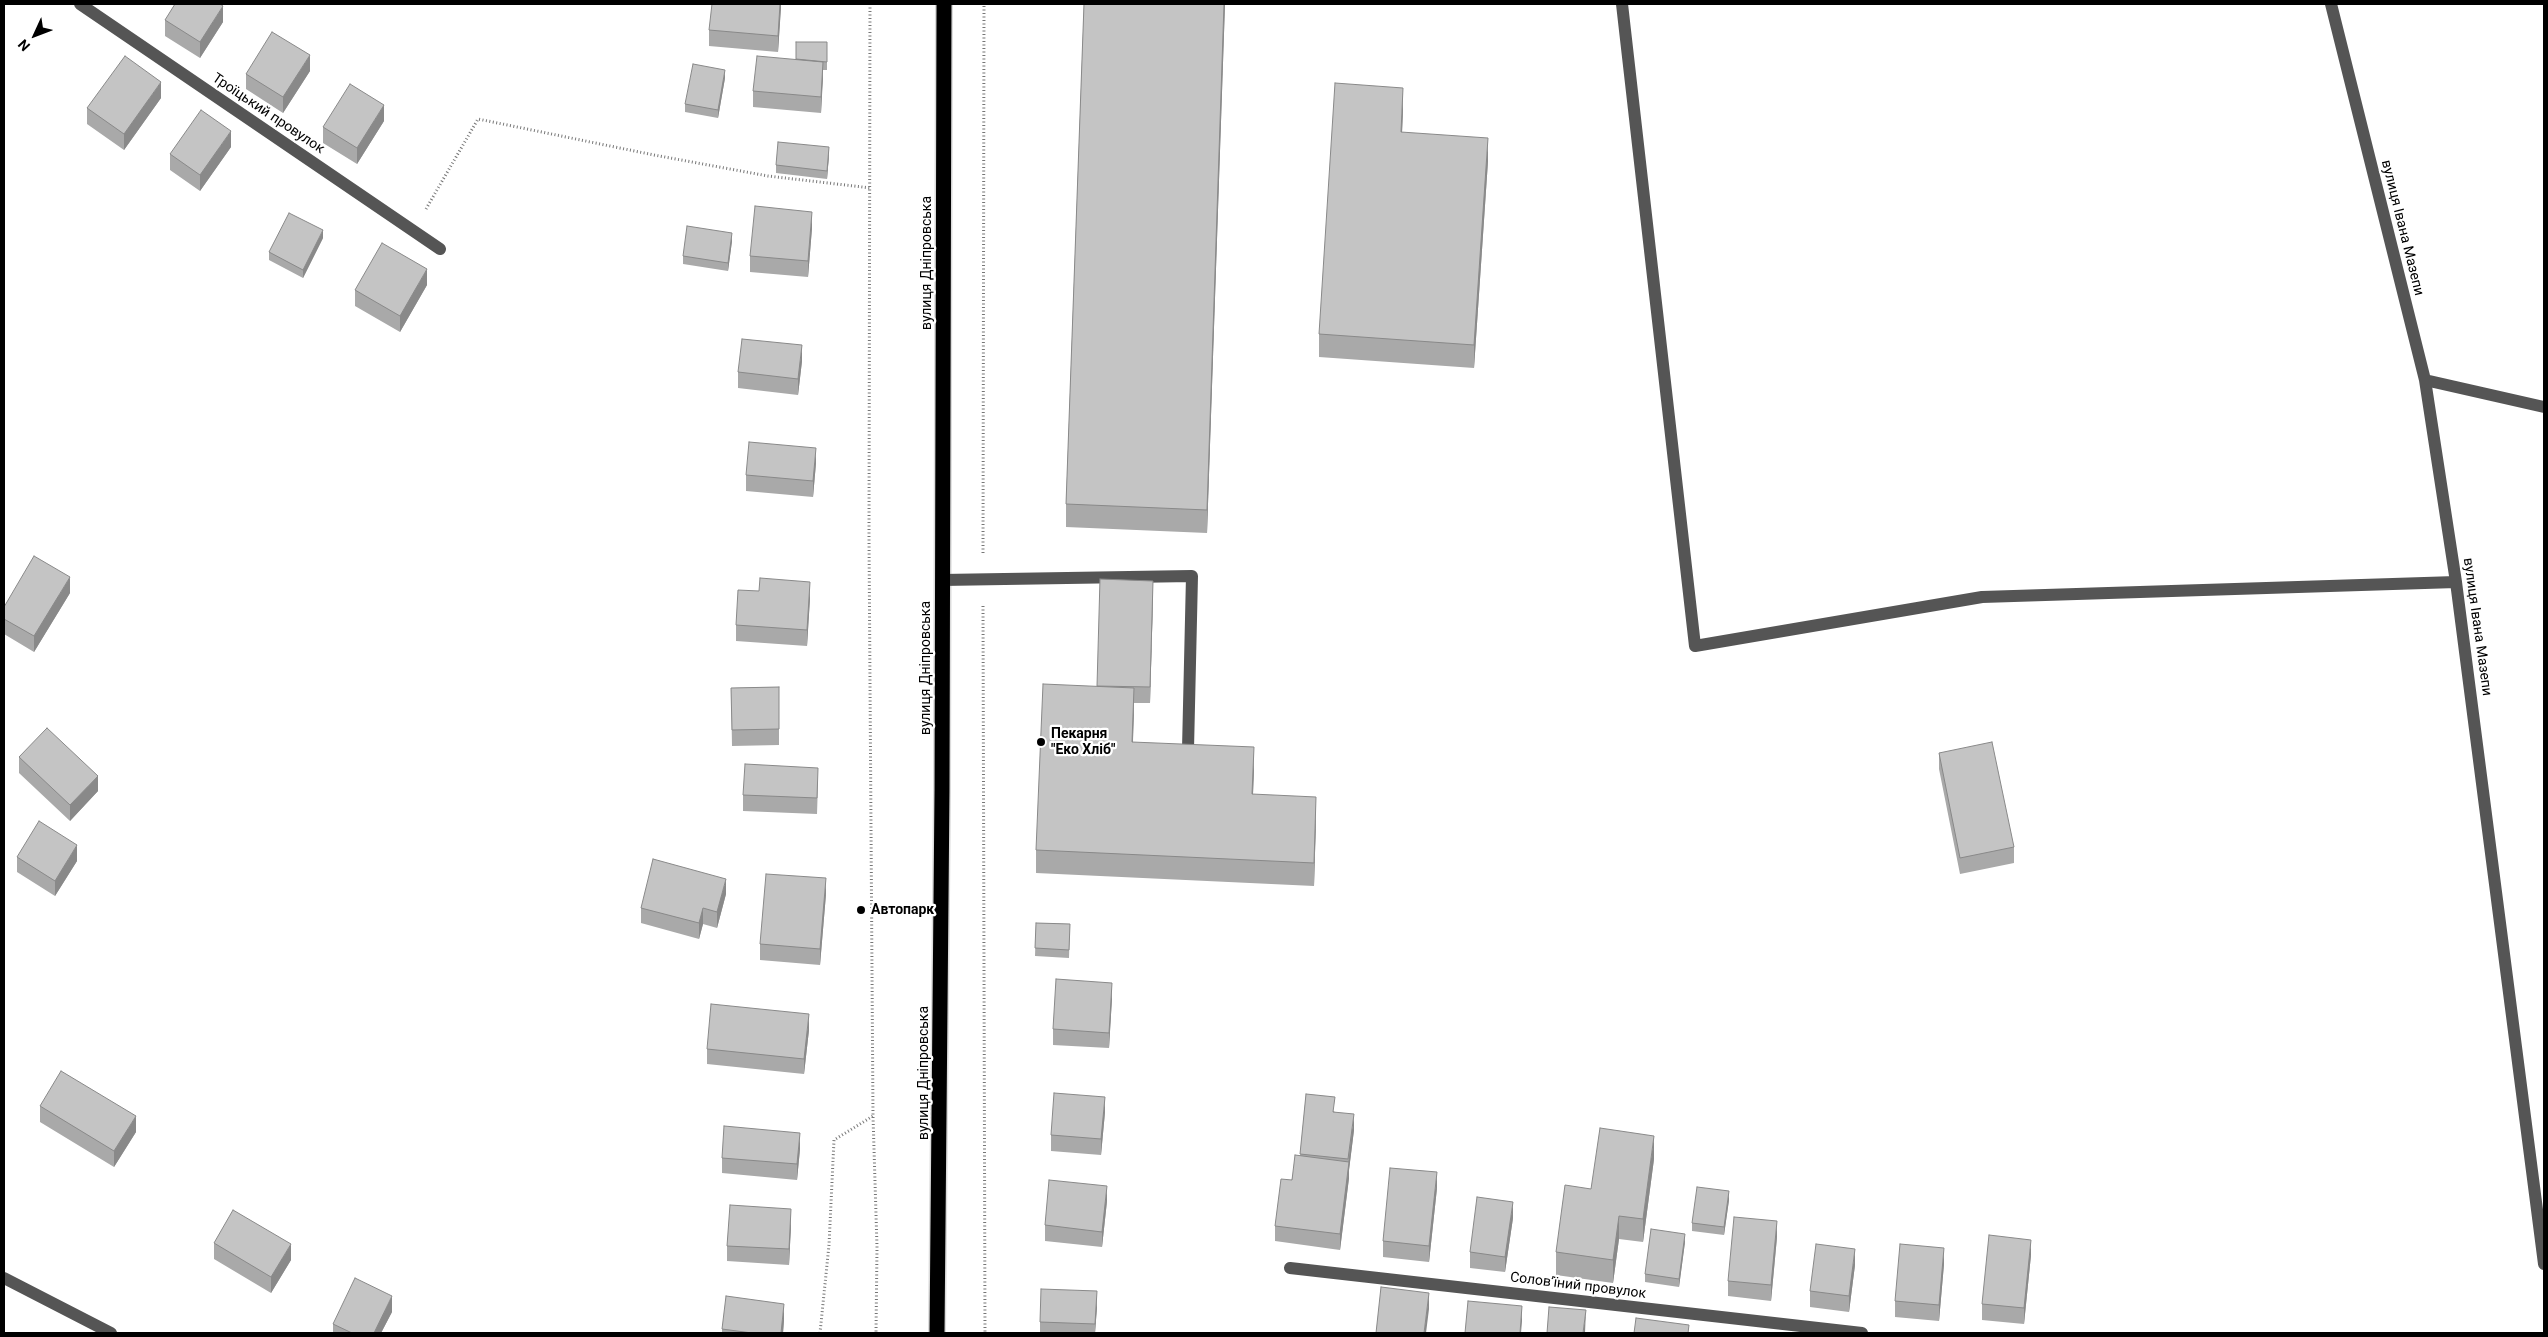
<!DOCTYPE html>
<meta charset="utf-8">
<style>
body{margin:0}
#map{position:relative;width:2548px;height:1337px;overflow:hidden;background:#fff;font-family:Roboto,sans-serif}
canvas{display:block}
.frame{position:absolute;inset:0;border:5px solid #000;pointer-events:none}
.north{position:absolute;left:10px;top:10px;width:50px;height:50px;-webkit-text-stroke:4px #fff;paint-order:stroke;rotate:227deg;font-size:14px;font-weight:700;line-height:20px;text-align:center;color:#000}
.north::after{content:'';display:block;margin:auto;width:18px;height:22px;background:#000;clip-path:polygon(50% 0,100% 100%,50% 72%,0 100%)}
</style>
<div id="map">
<canvas width="2548" height="1337"></canvas>
<div class="frame"></div>
<div class="north">N</div>
</div>
<script>
const ctx = document.querySelector('canvas').getContext('2d');
ctx.lineJoin = 'round';
function shape(rows) {
  const path = new Path2D();
  for (const r of rows) {
    path.moveTo(r[0], r[1]);
    for (let i = 2; i < r.length; i += 2) path.lineTo(r[i], r[i + 1]);
  }
  return path;
}
function strokePath(path, color, width, dash) {
  ctx.strokeStyle = color;
  ctx.lineWidth = width;
  ctx.lineCap = dash ? 'butt' : 'round';
  ctx.setLineDash(dash || []);
  ctx.stroke(path);
}
function fillPath(path, color) {
  ctx.fillStyle = color;
  ctx.fill(path, 'evenodd');
}
function drawText(font, color, halo, rows, align = 'center') {
  ctx.font = font + ' Roboto,sans-serif';
  ctx.lineWidth = 4.5;
  ctx.setLineDash([]);
  ctx.textBaseline = 'middle';
  ctx.strokeStyle = halo;
  ctx.fillStyle = color;
  for (const [text, x, y, turn = 0] of rows) {
    ctx.save();
    ctx.translate(x, y);
    ctx.rotate((+turn || 0) * Math.PI / 180);
    ctx.textAlign = isNaN(turn) ? turn : align;
    if (halo) ctx.strokeText(text, 0, 0);
    ctx.fillText(text, 0, 0);
    ctx.restore();
  }
}
const path = shape([
 [870,4,869,537,873,1116,877,1247,876,1333],
 [426,209,478,119,654,155,768,176,871,188],
 [983,553,984,4],
 [983,606,985,1333],
 [820,1333,829,1245,834,1140,873,1116]
]);
const minor = shape([
 [80,4,440,249],
 [1622,4,1695,646,1982,597,2456,582],
 [2331,4,2425,380,2456,582,2544,1264],
 [2425,380,2544,407],
 [942,580,1192,576,1188,749],
 [1290,1268,1862,1333],
 [4,1278,111,1333]
]);
const highway = shape([
 [937,1333,942,791,944,4]
]);
const wall = shape([
 [781,4,778,52,709,46,709,30],
 [1084,4,1225,4,1207,533,1066,527,1066,504],
 [165,20,223,22,200,58,165,36],
 [827,42,827,70,823,70,821,113,753,107,753,91,796,59],
 [310,71,283,113,246,89,246,74],
 [725,78,718,118,685,112,685,104],
 [161,98,124,150,87,124,87,108],
 [1403,111,1402,132,1488,161,1474,368,1319,357,1319,334],
 [384,121,357,164,323,143,323,127],
 [231,147,200,191,170,170,170,154],
 [829,155,827,179,776,173,776,165],
 [812,228,808,277,750,272,750,256],
 [323,238,303,278,269,260,269,252],
 [732,241,728,271,683,264,683,256],
 [427,285,400,332,355,306,355,290],
 [802,361,798,395,738,388,738,372],
 [816,463,813,497,746,491,746,475],
 [70,593,34,652,4,634,4,607],
 [1153,597,1150,703,1134,703,1133,742,1254,770,1253,794,1316,820,1314,886,1036,873,1036,850,1097,686],
 [810,598,807,646,736,641,736,625],
 [779,687,779,745,732,746,731,688],
 [1939,753,2014,847,2014,863,1960,874,1939,769],
 [19,757,98,791,70,821,19,773],
 [818,783,817,814,743,811,743,795],
 [17,857,77,861,55,896,17,872],
 [726,894,717,928,703,924,699,939,641,923,641,908],
 [826,894,820,965,760,960,760,944],
 [1036,923,1070,924,1069,958,1035,956],
 [1112,998,1109,1048,1053,1045,1053,1029],
 [809,1030,804,1074,707,1064,707,1049],
 [1306,1094,1335,1112,1354,1130,1349,1170,1349,1178,1340,1250,1275,1241,1275,1226,1300,1156],
 [40,1106,136,1132,114,1167,40,1122],
 [1105,1112,1101,1155,1051,1151,1051,1135],
 [800,1149,797,1180,722,1173,722,1158],
 [1654,1159,1643,1242,1619,1239,1613,1283,1556,1275,1556,1252,1591,1189],
 [1437,1188,1429,1262,1383,1257,1383,1241],
 [1729,1200,1724,1235,1692,1231,1692,1223],
 [1107,1201,1102,1247,1045,1241,1045,1225],
 [1513,1218,1505,1272,1470,1268,1470,1252],
 [791,1225,789,1265,727,1261,727,1246],
 [1777,1237,1771,1301,1728,1296,1728,1281],
 [1685,1242,1679,1287,1645,1282,1645,1274],
 [214,1243,291,1260,271,1293,214,1259],
 [2031,1255,2024,1324,1982,1320,1982,1304],
 [1944,1264,1939,1321,1895,1317,1895,1301],
 [1855,1265,1849,1312,1810,1307,1810,1291],
 [1097,1307,1095,1333,1040,1333,1040,1322],
 [392,1312,381,1333,333,1333,333,1324],
 [784,1320,783,1333,722,1333,722,1329]
]);
const shadedWall = shape([
 [780,4,781,4,781,8,778,52,778,36],
 [1224,4,1225,4,1207,533,1207,510],
 [223,6,223,22,200,58,200,42],
 [310,55,310,71,283,113,283,97],
 [823,62,823,78,821,113,821,97],
 [725,70,725,78,718,118,718,110],
 [161,82,161,98,124,150,124,134],
 [1403,88,1403,111,1401,155,1401,132],
 [384,105,384,121,357,164,357,148],
 [231,131,231,147,200,191,200,175],
 [1488,138,1488,161,1474,368,1474,345],
 [829,147,829,155,827,179,827,171],
 [812,212,812,228,808,277,808,261],
 [323,230,323,238,303,278,303,270],
 [732,233,732,241,728,271,728,263],
 [427,269,427,285,400,332,400,316],
 [802,345,802,361,798,395,798,379],
 [816,448,816,463,813,497,813,481],
 [70,577,70,593,34,652,34,636],
 [1153,581,1153,597,1150,703,1150,687],
 [810,582,810,598,807,646,807,630],
 [1134,688,1134,711,1132,765,1132,742],
 [1254,747,1254,770,1252,817,1252,794],
 [98,776,98,791,70,821,70,805],
 [1316,797,1316,820,1314,886,1314,863],
 [77,845,77,861,55,896,55,881],
 [826,878,826,894,820,965,820,949],
 [726,879,726,894,717,928,717,912],
 [703,908,703,924,699,939,699,923],
 [1112,983,1112,998,1109,1048,1109,1033],
 [809,1014,809,1030,804,1074,804,1059],
 [1105,1097,1105,1112,1101,1155,1101,1139],
 [1354,1114,1354,1130,1349,1170,1349,1178,1340,1250,1340,1234],
 [136,1116,136,1132,114,1167,114,1151],
 [800,1133,800,1149,797,1180,797,1164],
 [1654,1136,1654,1159,1643,1242,1643,1219],
 [1437,1172,1437,1188,1429,1262,1429,1246],
 [1107,1186,1107,1201,1102,1247,1102,1232],
 [1729,1191,1729,1200,1724,1235,1724,1227],
 [1513,1202,1513,1218,1505,1272,1505,1257],
 [791,1209,791,1225,789,1265,789,1249],
 [1619,1216,1619,1239,1613,1283,1613,1260],
 [1777,1221,1777,1237,1771,1301,1771,1285],
 [1685,1234,1685,1242,1679,1287,1679,1279],
 [2031,1240,2031,1255,2024,1324,2024,1308],
 [291,1244,291,1260,271,1293,271,1277],
 [1944,1248,1944,1264,1939,1321,1939,1305],
 [1855,1249,1855,1265,1849,1312,1849,1296],
 [1097,1291,1097,1307,1095,1333,1095,1324],
 [1429,1293,1429,1309,1426,1333,1424,1333],
 [392,1296,392,1312,381,1333,374,1333],
 [784,1304,784,1320,783,1333,781,1333],
 [1522,1306,1522,1321,1521,1333,1520,1333],
 [1586,1310,1585,1333,1583,1333]
]);
const building = shape([
 [175,4,220,4,223,6,200,42,165,20,175,4],
 [712,4,780,4,778,36,709,30,712,4],
 [1084,4,1224,4,1207,510,1066,504,1084,4],
 [272,32,310,55,283,97,246,74,272,32],
 [796,42,827,42,827,62,796,59,796,42],
 [125,56,161,82,124,134,87,108,125,56],
 [757,56,823,62,821,97,753,91,757,56],
 [693,64,725,70,718,110,685,104,693,64],
 [1335,83,1403,88,1401,132,1488,138,1474,345,1319,334,1335,83],
 [350,84,384,105,357,148,323,127,350,84],
 [201,110,231,131,200,175,170,154,201,110],
 [778,142,829,147,827,171,776,165,778,142],
 [755,206,812,212,808,261,750,256,755,206],
 [289,213,323,230,303,270,269,252,289,213],
 [687,226,732,233,728,263,683,256,687,226],
 [382,243,427,269,400,316,355,290,382,243],
 [742,339,802,345,798,379,738,372,742,339],
 [749,442,816,448,813,481,746,475,749,442],
 [34,556,70,577,34,636,4,619,4,607,34,556],
 [760,578,810,582,807,630,736,625,738,590,759,591,760,578],
 [1100,579,1153,581,1150,687,1097,686,1100,579],
 [1043,684,1134,688,1132,742,1254,747,1252,794,1316,797,1314,863,1036,850,1043,684],
 [779,687,779,729,732,730,731,688,779,687],
 [47,728,98,776,70,805,19,757,47,728],
 [1992,742,2014,847,1960,858,1939,753,1992,742],
 [745,764,818,768,817,798,743,795,745,764],
 [39,821,77,845,55,881,17,857,39,821],
 [653,859,726,879,717,912,703,908,699,923,641,908,653,859],
 [766,874,826,878,820,949,760,944,766,874],
 [1036,923,1070,924,1069,950,1035,948,1036,923],
 [1056,979,1112,983,1109,1033,1053,1029,1056,979],
 [711,1004,809,1014,804,1059,707,1049,711,1004],
 [61,1071,136,1116,114,1151,40,1106,61,1071],
 [1054,1093,1105,1097,1101,1139,1051,1135,1054,1093],
 [1306,1094,1335,1097,1333,1112,1354,1114,1348,1159,1300,1154,1306,1094],
 [724,1126,800,1133,797,1164,722,1158,724,1126],
 [1600,1128,1654,1136,1643,1219,1619,1216,1613,1260,1556,1252,1565,1185,1591,1189,1600,1128],
 [1295,1155,1349,1162,1340,1234,1275,1226,1281,1179,1292,1180,1295,1155],
 [1390,1168,1437,1172,1429,1246,1383,1241,1390,1168],
 [1049,1180,1107,1186,1102,1232,1045,1225,1049,1180],
 [1697,1187,1729,1191,1724,1227,1692,1223,1697,1187],
 [1477,1197,1513,1202,1505,1257,1470,1252,1477,1197],
 [730,1205,791,1209,789,1249,727,1246,730,1205],
 [233,1210,291,1244,271,1277,214,1243,233,1210],
 [1734,1217,1777,1221,1771,1285,1728,1281,1734,1217],
 [1651,1229,1685,1234,1679,1279,1645,1274,1651,1229],
 [1989,1235,2031,1240,2024,1308,1982,1304,1989,1235],
 [1816,1244,1855,1249,1849,1296,1810,1291,1816,1244],
 [1900,1244,1944,1248,1939,1305,1895,1301,1900,1244],
 [355,1278,392,1296,374,1333,352,1333,333,1324,355,1278],
 [1381,1287,1429,1293,1424,1333,1376,1333,1381,1287],
 [1041,1289,1097,1291,1095,1324,1040,1322,1041,1289],
 [726,1296,784,1304,781,1333,752,1333,722,1329,726,1296],
 [1468,1301,1522,1306,1520,1333,1465,1333,1468,1301],
 [1549,1307,1586,1310,1583,1333,1547,1333,1549,1307],
 [1636,1318,1689,1325,1688,1333,1634,1333,1636,1318]
]);
const markers = [
 [1041,742,5,"#000"],
 [861,910,5,"#000"]
];
const streetNames = [
 ["Троїцький провулок",268,114,34],
 ["вулиця Івана Мазепи",2402,228,76],
 ["вулиця Дніпровська",927,263,-90],
 ["вулиця Івана Мазепи",2477,627,82],
 ["вулиця Дніпровська",926,668,-90],
 ["вулиця Дніпровська",924,1073,-90],
 ["Соловʼїний провулок",1578,1286,7]
];
const poiNames = [
 ["Пекарня",1051,734],
 ["\"Еко Хліб\"",1051,750],
 ["Автопарк",871,910]
];
strokePath(highway, '#dbdbdb', 18);
strokePath(path, '#777', 3, [1, 2.5]);
strokePath(minor, '#555', 12);
strokePath(highway, '#000', 15);
fillPath(wall, '#a9a9a9');
fillPath(shadedWall, '#898989');
fillPath(building, '#c4c4c4');
strokePath(building, '#898989', 1);
for (const [x, y, r, color] of markers) {
  const dot = new Path2D();
  dot.arc(x, y, r, 0, 2 * Math.PI);
  ctx.fillStyle = color;
  ctx.fill(dot);
  strokePath(dot, '#fff', 2);
}
drawText('14px', '#000', '#fff', streetNames);
drawText('bold 14px', '#000', '#fff', poiNames, 'left');
</script>
